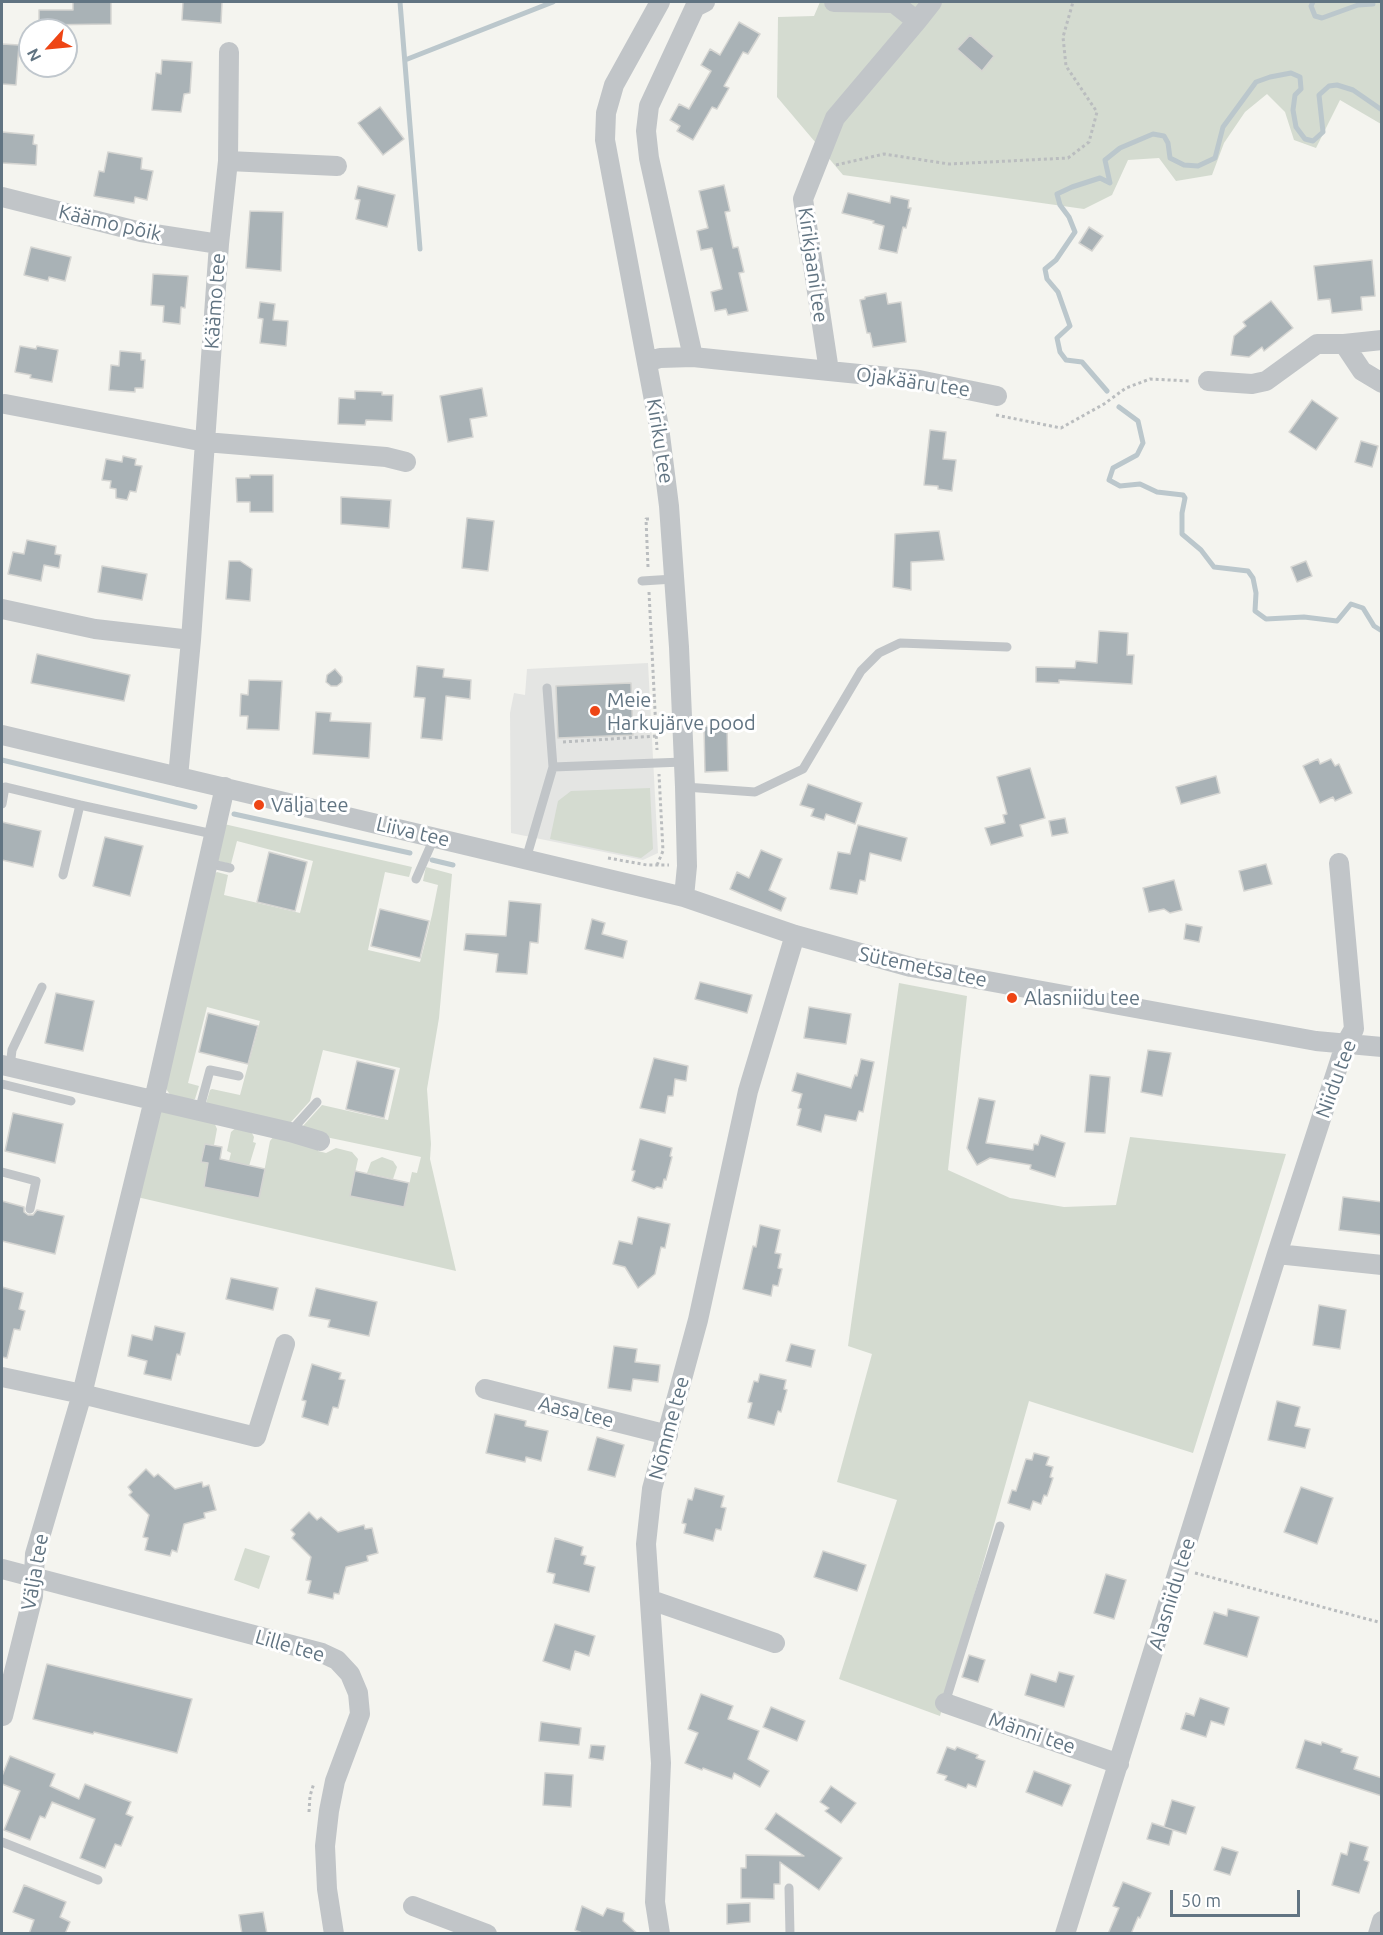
<!DOCTYPE html>
<meta charset="utf-8">
<style>
body{margin:0}
#map{position:relative;width:1383px;height:1935px;overflow:hidden;background:#f4f4ef;font-family:Ubuntu,sans-serif}
canvas{display:block}
.frame{position:absolute;inset:0;border:3px solid #617482;pointer-events:none}
.north{position:absolute;left:18px;top:18px;width:60px;height:60px;box-sizing:border-box;background:#fff;border:2px solid #c0c7cd;border-radius:50%;rotate:243deg;font-size:16px;font-weight:700;line-height:24px;text-align:center;color:#617482}
.north::after{content:'';display:block;margin:auto;width:21px;height:27px;background:#ee4515;clip-path:polygon(50% 0,100% 100%,50% 72%,0 100%)}
.scale{position:absolute;left:1170px;top:1890px;width:130px;height:27px;box-sizing:border-box;border:3px solid #617482;border-top:0;padding-left:8px;font-size:18px;line-height:21px;white-space:nowrap;color:#617482;-webkit-text-stroke:4px #fff;paint-order:stroke}
</style>
<div id="map">
<canvas width="1383" height="1935"></canvas>
<div class="frame"></div>
<div class="north">N</div>
<div class="scale">50 m</div>
</div>
<script>
const ctx = document.querySelector('canvas').getContext('2d');
ctx.lineJoin = 'round';
function fillPath(path, color) {
  ctx.fillStyle = color;
  ctx.fill(path, 'evenodd');
}
function shape(rows) {
  const path = new Path2D();
  for (const r of rows) {
    path.moveTo(r[0], r[1]);
    for (let i = 2; i < r.length; i += 2) path.lineTo(r[i], r[i + 1]);
  }
  return path;
}
function strokePath(path, color, width, dash) {
  ctx.strokeStyle = color;
  ctx.lineWidth = width;
  ctx.lineCap = dash ? 'butt' : 'round';
  ctx.setLineDash(dash || []);
  ctx.stroke(path);
}
function drawText(font, color, halo, rows, align = 'center') {
  ctx.font = font + ' Ubuntu,sans-serif';
  ctx.lineWidth = 6;
  ctx.setLineDash([]);
  ctx.textBaseline = 'middle';
  ctx.strokeStyle = halo;
  ctx.fillStyle = color;
  for (const [text, x, y, turn = 0] of rows) {
    ctx.save();
    ctx.translate(x, y);
    ctx.rotate((+turn || 0) * Math.PI / 180);
    ctx.textAlign = isNaN(turn) ? turn : align;
    if (halo) ctx.strokeText(text, 0, 0);
    ctx.fillText(text, 0, 0);
    ctx.restore();
  }
}
const built = shape([
 [648,663,658,853,643,860,511,833,510,713,514,693,525,695,527,669]
]);
const green = shape([
 [820,2,1381,2,1381,124,1340,100,1316,148,1294,140,1285,112,1267,94,1245,112,1224,143,1212,175,1176,181,1159,158,1128,160,1112,195,1084,209,843,175,777,97,778,17,814,16],
 [650,788,653,849,641,858,550,839,558,801,571,791],
 [224,824,412,867,409,877,385,872,368,950,420,962,432,915,438,885,423,881,425,871,426,867,452,874,439,1018,427,1089,431,1144,430,1159,456,1271,137,1197,162,1108,214,1122,217,1129,214,1145,205,1144,202,1162,208,1163,204,1187,259,1198,270,1141,274,1136,319,1146,318,1151,326,1153,336,1148,352,1152,358,1159,350,1196,404,1207,412,1172,417,1173,421,1157,321,1136,303,1126,322,1105,388,1120,400,1068,323,1050,310,1101,291,1122,284,1125,206,1103,210,1090,212,1089,240,1095,260,1021,207,1007,188,1083,199,1086,195,1099,191,1101,171,1096,164,1086,212,875,217,872,228,875,224,895,300,913,313,861,237,841,231,864,217,861],
 [899,983,967,996,948,1170,1010,1198,1064,1207,1116,1205,1130,1137,1286,1154,1193,1453,1029,1401,940,1716,839,1679,897,1500,837,1482,872,1354,848,1346],
 [238,1126,250,1129,254,1137,253,1142,256,1143,249,1166,229,1161,231,1153,227,1151,231,1132],
 [382,1157,393,1161,397,1167,393,1179,367,1173,371,1162],
 [245,1548,270,1556,259,1589,234,1580]
]);
const stream = shape([
 [400,2,420,249],
 [1313,2,1311,6,1315,16,1322,18,1358,5,1373,4],
 [405,60,553,2],
 [1107,391,1082,362,1066,360,1060,352,1057,338,1070,326,1058,292,1047,279,1045,269,1056,260,1075,232,1069,217,1060,205,1057,194,1072,187,1100,178,1110,183,1105,160,1120,148,1153,134,1164,136,1168,143,1170,158,1184,165,1198,166,1215,158,1223,127,1256,82,1270,77,1291,73,1300,77,1301,89,1295,95,1293,110,1296,127,1305,139,1313,141,1323,132,1319,95,1329,86,1337,85,1353,90,1382,110],
 [1119,407,1138,421,1143,443,1137,455,1113,468,1109,480,1120,486,1140,484,1157,492,1183,495,1185,498,1182,513,1182,534,1201,550,1214,567,1248,571,1253,578,1256,593,1255,611,1266,619,1304,617,1337,621,1351,604,1363,608,1374,626,1382,631],
 [2,760,195,807],
 [234,814,410,853],
 [432,860,453,865]
]);
const building = shape([
 [73,2,111,2,111,24,39,25,39,10,73,10,73,2],
 [183,2,222,2,221,23,182,20,183,2],
 [739,22,760,34,748,54,743,52,724,86,729,88,717,109,712,107,693,140,677,131,680,126,670,120,679,104,689,109,711,71,701,65,710,49,720,55,739,22],
 [970,35,994,56,982,71,957,49,970,35],
 [2,44,19,45,16,85,2,84,2,44],
 [162,60,192,62,190,93,184,94,181,112,152,110,156,73,161,74,162,60],
 [380,107,404,139,383,155,358,123,380,107],
 [2,132,34,135,33,144,37,145,36,165,2,163,2,132],
 [108,152,142,158,141,169,153,171,147,200,135,197,134,203,94,196,99,171,104,172,108,152],
 [724,185,730,211,725,212,733,248,738,247,744,272,739,273,748,311,728,315,726,309,715,311,711,292,722,289,712,248,701,250,697,231,708,228,699,191,724,185],
 [358,186,395,195,387,227,356,219,360,200,355,199,358,186],
 [848,193,890,203,891,196,909,200,908,208,911,208,906,228,903,227,897,253,879,249,884,226,873,223,874,221,842,213,848,193],
 [250,211,283,212,281,271,246,268,250,211],
 [1089,227,1103,236,1092,251,1079,243,1089,227],
 [31,247,71,257,65,281,49,277,48,281,24,275,31,247],
 [1372,260,1375,296,1361,297,1362,310,1332,313,1330,299,1318,300,1314,266,1372,260],
 [153,274,188,276,185,308,181,307,180,324,163,322,164,306,151,305,153,274],
 [886,293,888,304,901,302,906,342,873,347,870,333,867,333,860,300,865,299,865,297,886,293],
 [1271,301,1293,328,1264,351,1262,347,1249,357,1231,355,1234,336,1246,326,1243,322,1271,301],
 [260,302,275,304,273,320,288,321,286,346,260,343,263,319,258,318,260,302],
 [20,346,36,349,37,346,58,350,52,382,30,378,31,375,15,372,20,346],
 [120,351,141,353,141,360,145,360,143,388,135,388,135,392,109,390,111,365,119,366,120,351],
 [482,388,487,416,470,419,473,437,448,442,440,396,482,388],
 [355,391,382,392,382,395,393,395,392,421,366,420,365,425,338,424,339,398,355,399,355,391],
 [1312,400,1338,418,1316,450,1289,432,1312,400],
 [930,430,946,432,943,459,956,460,952,491,938,489,938,486,924,485,930,430],
 [1361,441,1378,446,1372,467,1355,462,1361,441],
 [123,456,136,459,135,465,142,466,136,492,130,491,127,500,116,498,116,489,110,488,111,481,102,480,106,459,122,462,123,456],
 [250,475,273,475,273,512,250,512,250,502,237,502,236,478,250,478,250,475],
 [341,497,391,500,389,528,341,524,341,497],
 [467,518,494,521,488,571,462,568,467,518],
 [939,531,944,560,911,562,911,590,893,587,895,534,939,531],
 [27,540,56,546,55,554,61,555,59,568,44,565,41,581,8,574,13,552,24,554,27,540],
 [229,561,240,561,252,569,250,601,226,599,229,561],
 [1306,561,1312,576,1297,582,1291,567,1306,561],
 [102,566,147,574,142,600,98,592,102,566],
 [1099,631,1128,633,1127,655,1134,655,1132,684,1059,680,1059,683,1036,682,1036,667,1075,668,1076,661,1097,663,1099,631],
 [37,654,130,675,124,701,31,683,37,654],
 [417,666,444,669,443,677,471,680,470,699,446,696,442,740,421,738,425,698,414,697,417,666],
 [335,669,342,677,342,682,337,686,331,686,326,682,327,675,335,669],
 [249,680,282,681,279,730,247,729,248,716,240,716,241,694,248,695,249,680],
 [631,683,633,735,558,738,556,686,631,683],
 [316,712,331,713,330,721,371,723,369,758,313,754,316,712],
 [704,726,727,726,728,771,705,772,704,726],
 [1318,759,1320,764,1331,759,1335,766,1339,764,1352,793,1335,801,1333,797,1320,803,1303,766,1318,759],
 [1030,768,1045,818,1020,825,1023,836,991,845,985,828,1005,823,1003,815,1007,814,997,777,1030,768],
 [1216,776,1220,793,1181,804,1176,787,1216,776],
 [808,784,862,803,855,824,826,814,824,820,811,816,814,809,800,805,808,784],
 [1065,818,1068,833,1052,836,1049,821,1065,818],
 [2,822,41,831,33,867,2,860,2,822],
 [858,825,907,838,901,861,870,853,865,881,860,880,857,894,830,889,838,852,850,854,858,825],
 [105,837,143,846,130,896,93,886,105,837],
 [761,850,782,859,769,890,786,898,781,911,730,889,737,872,749,878,761,850],
 [269,852,307,862,295,911,257,902,269,852],
 [1266,864,1272,884,1244,891,1239,871,1266,864],
 [1174,880,1182,910,1170,913,1164,909,1149,912,1143,888,1174,880],
 [509,901,541,904,538,943,530,942,527,974,496,972,498,954,464,950,466,934,506,936,509,901],
 [380,909,429,921,420,958,371,946,380,909],
 [592,919,605,923,602,934,627,941,623,958,585,949,592,919],
 [1186,924,1202,927,1199,942,1184,939,1186,924],
 [700,982,752,995,747,1013,695,999,700,982],
 [56,993,94,1001,83,1051,45,1043,56,993],
 [809,1007,851,1014,846,1044,804,1038,809,1007],
 [208,1013,258,1026,248,1064,199,1052,208,1013],
 [1148,1050,1171,1053,1162,1096,1141,1092,1148,1050],
 [654,1058,688,1066,686,1081,675,1079,673,1096,668,1096,665,1113,640,1108,654,1058],
 [861,1059,874,1062,863,1112,859,1111,856,1121,825,1115,821,1132,797,1125,801,1109,798,1108,802,1094,792,1091,797,1073,851,1088,855,1075,857,1076,861,1059],
 [357,1061,395,1070,384,1118,346,1109,357,1061],
 [1090,1075,1110,1077,1105,1133,1085,1132,1090,1075],
 [979,1098,995,1101,986,1143,1033,1150,1034,1144,1038,1145,1041,1135,1065,1143,1055,1177,1030,1169,1031,1165,990,1158,977,1165,967,1148,979,1098],
 [13,1113,63,1124,55,1163,5,1151,13,1113],
 [640,1139,672,1148,670,1156,672,1157,666,1180,664,1179,662,1188,657,1187,654,1189,632,1181,635,1171,632,1170,640,1139],
 [205,1144,222,1147,220,1159,265,1169,259,1198,204,1187,208,1163,201,1162,205,1144],
 [355,1171,409,1183,404,1207,350,1196,355,1171],
 [1343,1197,1382,1202,1382,1235,1339,1230,1343,1197],
 [2,1201,24,1207,24,1212,28,1215,33,1215,37,1210,64,1216,55,1254,2,1241,2,1201],
 [638,1217,670,1224,665,1248,661,1247,655,1274,638,1288,625,1267,613,1264,619,1241,632,1244,638,1217],
 [760,1225,780,1230,775,1253,781,1254,778,1268,782,1269,778,1286,773,1285,771,1296,743,1289,753,1246,756,1247,760,1225],
 [231,1278,278,1288,273,1310,226,1299,231,1278],
 [2,1287,23,1293,19,1309,25,1311,20,1330,14,1329,7,1358,2,1357,2,1287],
 [316,1288,377,1302,369,1336,328,1327,330,1320,309,1316,316,1288],
 [1319,1305,1346,1310,1340,1349,1313,1345,1319,1305],
 [155,1326,185,1333,180,1355,177,1354,171,1380,144,1374,147,1361,128,1356,132,1335,152,1340,155,1326],
 [791,1344,815,1350,811,1367,786,1361,791,1344],
 [614,1346,637,1349,635,1362,660,1365,658,1382,633,1379,631,1391,608,1388,614,1346],
 [312,1364,341,1373,339,1379,345,1380,338,1408,333,1407,328,1425,302,1417,306,1401,302,1400,312,1364],
 [760,1374,786,1380,784,1389,787,1390,781,1412,778,1411,774,1425,748,1418,752,1403,748,1402,754,1381,758,1382,760,1374],
 [1277,1401,1300,1407,1295,1426,1310,1429,1305,1448,1268,1440,1277,1401],
 [495,1414,526,1421,525,1426,548,1431,541,1461,526,1457,525,1462,486,1453,495,1414],
 [597,1437,624,1445,615,1477,588,1470,597,1437],
 [1034,1453,1049,1457,1046,1465,1053,1467,1050,1477,1053,1478,1047,1496,1044,1495,1041,1504,1033,1501,1030,1510,1008,1503,1012,1490,1016,1491,1026,1459,1032,1460,1034,1453],
 [146,1469,154,1477,158,1474,175,1489,202,1482,203,1487,209,1485,216,1510,204,1513,205,1518,184,1524,177,1552,172,1550,170,1556,145,1550,148,1538,143,1537,149,1515,129,1495,132,1492,128,1487,146,1469],
 [1301,1487,1333,1498,1317,1544,1284,1532,1301,1487],
 [695,1488,724,1496,721,1507,726,1508,721,1530,716,1529,713,1541,684,1533,686,1524,682,1523,688,1499,692,1500,695,1488],
 [309,1512,317,1520,321,1517,338,1532,364,1525,365,1529,372,1528,378,1553,367,1556,368,1561,346,1567,339,1594,334,1593,333,1599,308,1593,311,1581,306,1580,311,1557,292,1538,295,1534,291,1530,309,1512],
 [555,1538,583,1547,581,1555,586,1556,584,1564,595,1567,589,1592,553,1583,555,1574,547,1572,555,1538],
 [823,1551,866,1565,857,1591,814,1577,823,1551],
 [1106,1574,1126,1580,1114,1619,1094,1613,1106,1574],
 [1228,1609,1259,1617,1247,1657,1204,1644,1214,1612,1227,1616,1228,1609],
 [555,1624,595,1636,589,1656,575,1651,570,1670,543,1661,555,1624],
 [969,1655,985,1660,978,1682,962,1677,969,1655],
 [47,1664,192,1699,177,1753,94,1732,93,1734,33,1719,47,1664],
 [1059,1672,1074,1676,1064,1707,1025,1695,1031,1674,1056,1682,1059,1672],
 [701,1694,733,1706,728,1719,759,1731,748,1759,769,1771,760,1787,734,1773,732,1779,703,1768,702,1770,685,1763,698,1733,688,1729,701,1694],
 [1200,1698,1229,1708,1224,1725,1211,1721,1206,1737,1181,1729,1186,1713,1194,1716,1200,1698],
 [771,1707,805,1721,797,1741,763,1727,771,1707],
 [541,1722,581,1728,579,1745,539,1741,541,1722],
 [1305,1740,1321,1745,1322,1742,1342,1749,1341,1752,1358,1757,1354,1769,1382,1778,1382,1796,1296,1768,1305,1740],
 [591,1745,605,1746,603,1760,589,1758,591,1745],
 [947,1747,955,1750,957,1747,978,1755,976,1758,985,1761,976,1787,968,1784,966,1788,945,1780,947,1776,937,1773,947,1747],
 [10,1756,55,1774,50,1786,79,1799,85,1784,131,1802,126,1814,133,1817,121,1846,115,1844,105,1868,80,1858,95,1819,52,1802,45,1818,40,1816,30,1840,4,1830,20,1791,2,1784,2,1776,10,1756],
 [1034,1771,1071,1785,1062,1806,1026,1792,1034,1771],
 [545,1773,573,1775,571,1807,543,1805,545,1773],
 [831,1786,856,1803,841,1823,825,1811,829,1808,820,1802,831,1786],
 [1172,1800,1195,1807,1186,1834,1164,1827,1172,1800],
 [776,1813,842,1858,819,1890,780,1862,780,1884,774,1884,774,1899,741,1898,741,1868,746,1868,746,1855,804,1856,765,1829,776,1813],
 [1152,1823,1173,1830,1169,1845,1147,1839,1152,1823],
 [1350,1842,1368,1847,1364,1860,1369,1862,1359,1893,1332,1885,1341,1853,1347,1855,1350,1842],
 [1222,1847,1238,1852,1230,1875,1214,1870,1222,1847],
 [1123,1882,1151,1893,1140,1918,1138,1917,1131,1934,1108,1934,1119,1908,1113,1906,1123,1882],
 [24,1885,66,1902,60,1917,70,1922,65,1934,29,1934,34,1920,13,1912,24,1885],
 [750,1903,750,1922,727,1924,727,1904,750,1903],
 [582,1906,603,1916,607,1908,624,1913,623,1921,638,1934,584,1934,575,1930,582,1906],
 [263,1912,267,1934,242,1934,239,1915,263,1912]
]);
const path = shape([
 [836,165,884,154,949,164,1068,158,1089,142,1097,112,1066,66,1063,37,1073,2],
 [996,415,1061,428,1104,404,1126,388,1150,379,1190,381],
 [648,567,646,519,651,519],
 [649,592,657,750],
 [563,742,657,736],
 [608,858,647,865,669,865],
 [657,865,663,851,659,774],
 [1195,1573,1382,1623],
 [309,1812,310,1796,314,1783]
]);
const lane = shape([
 [642,581,674,579],
 [547,688,553,767],
 [685,787,755,792,803,769,861,671,879,653,900,643,1007,647],
 [2,804,5,787,80,805],
 [526,859,553,767,683,762],
 [207,863,230,868],
 [63,875,80,805,213,834],
 [416,879,434,838],
 [10,1067,12,1050,42,987],
 [2,1084,71,1101],
 [199,1111,210,1070,239,1076],
 [290,1132,317,1102],
 [2,1172,36,1181,30,1209],
 [945,1703,1000,1526],
 [2,1842,98,1880],
 [789,1888,790,1934]
]);
const street = shape([
 [660,2,614,85,606,113,605,140,659,427,669,506,679,647,685,787,687,866,684,897],
 [917,21,932,2],
 [228,161,337,166],
 [2,197,141,232,219,244],
 [1344,344,1362,371,1382,383],
 [693,357,649,158,646,131,649,106,695,7,705,2],
 [647,362,660,358,693,357,829,371,803,199,835,118,917,21,894,3,834,2],
 [829,371,919,380,997,396],
 [1208,381,1252,384,1266,381,1317,344,1344,344,1382,340],
 [5,404,205,442,386,457,406,462],
 [2,609,95,629,191,640],
 [2,735,684,897,795,935,911,967,1316,1041,1382,1047],
 [178,777,191,640,219,244,228,161,229,52],
 [2,1065,290,1132,320,1141],
 [1277,1254,1382,1265],
 [2,1377,82,1394,256,1437,285,1344],
 [485,1389,668,1435],
 [2,1569,322,1653,337,1660,350,1674,358,1693,360,1714,335,1781,329,1811,325,1846,327,1889,334,1934],
 [651,1600,775,1643],
 [945,1703,1119,1764],
 [3,1716,33,1596,35,1554,82,1394,154,1100,225,787],
 [413,1906,487,1934],
 [660,1934,655,1902,661,1763,646,1544,652,1489,698,1320,748,1091,795,935],
 [1065,1934,1277,1254,1345,1045,1354,1029,1339,863],
 [1378,1934,1382,1921]
]);
const markers = [
 [595,711,6,"#ee4515"],
 [259,805,6,"#ee4515"],
 [1012,998,6,"#ee4515"]
];
const streetNames = [
 ["Käämo põik",110,223,13],
 ["Kirikjaani tee",813,265,82],
 ["Käämo tee",215,301,-86],
 ["Ojakääru tee",913,382,8],
 ["Kiriku tee",660,441,81],
 ["Liiva tee",413,832,13],
 ["Sütemetsa tee",923,967,12],
 ["Niidu tee",1336,1079,-70],
 ["Aasa tee",576,1412,14],
 ["Nõmme tee",669,1428,-75],
 ["Välja tee",35,1572,-80],
 ["Alasniidu tee",1172,1594,-73],
 ["Lille tee",290,1646,16],
 ["Männi tee",1032,1733,19]
];
const poiNames = [
 ["Meie",607,700],
 ["Harkujärve pood",607,723],
 ["Välja tee",271,805],
 ["Alasniidu tee",1024,998]
];
fillPath(built, '#e4e5e3');
fillPath(green, '#d4dbd0');
strokePath(stream, '#bbc7cc', 5);
fillPath(building, '#a9b2b6');
strokePath(building, '#d5d5d2', 1.5);
strokePath(path, '#babdbf', 3, [3, 3]);
strokePath(lane, '#c1c5c8', 9);
strokePath(street, '#c1c5c8', 20);
for (const [x, y, r, color] of markers) {
  const dot = new Path2D();
  dot.arc(x, y, r, 0, 2 * Math.PI);
  ctx.fillStyle = color;
  ctx.fill(dot);
  strokePath(dot, '#fff', 2);
}
drawText('20px', '#617482', '#fff', streetNames);
drawText('20px', '#617482', '#fff', poiNames, 'left');
</script>
